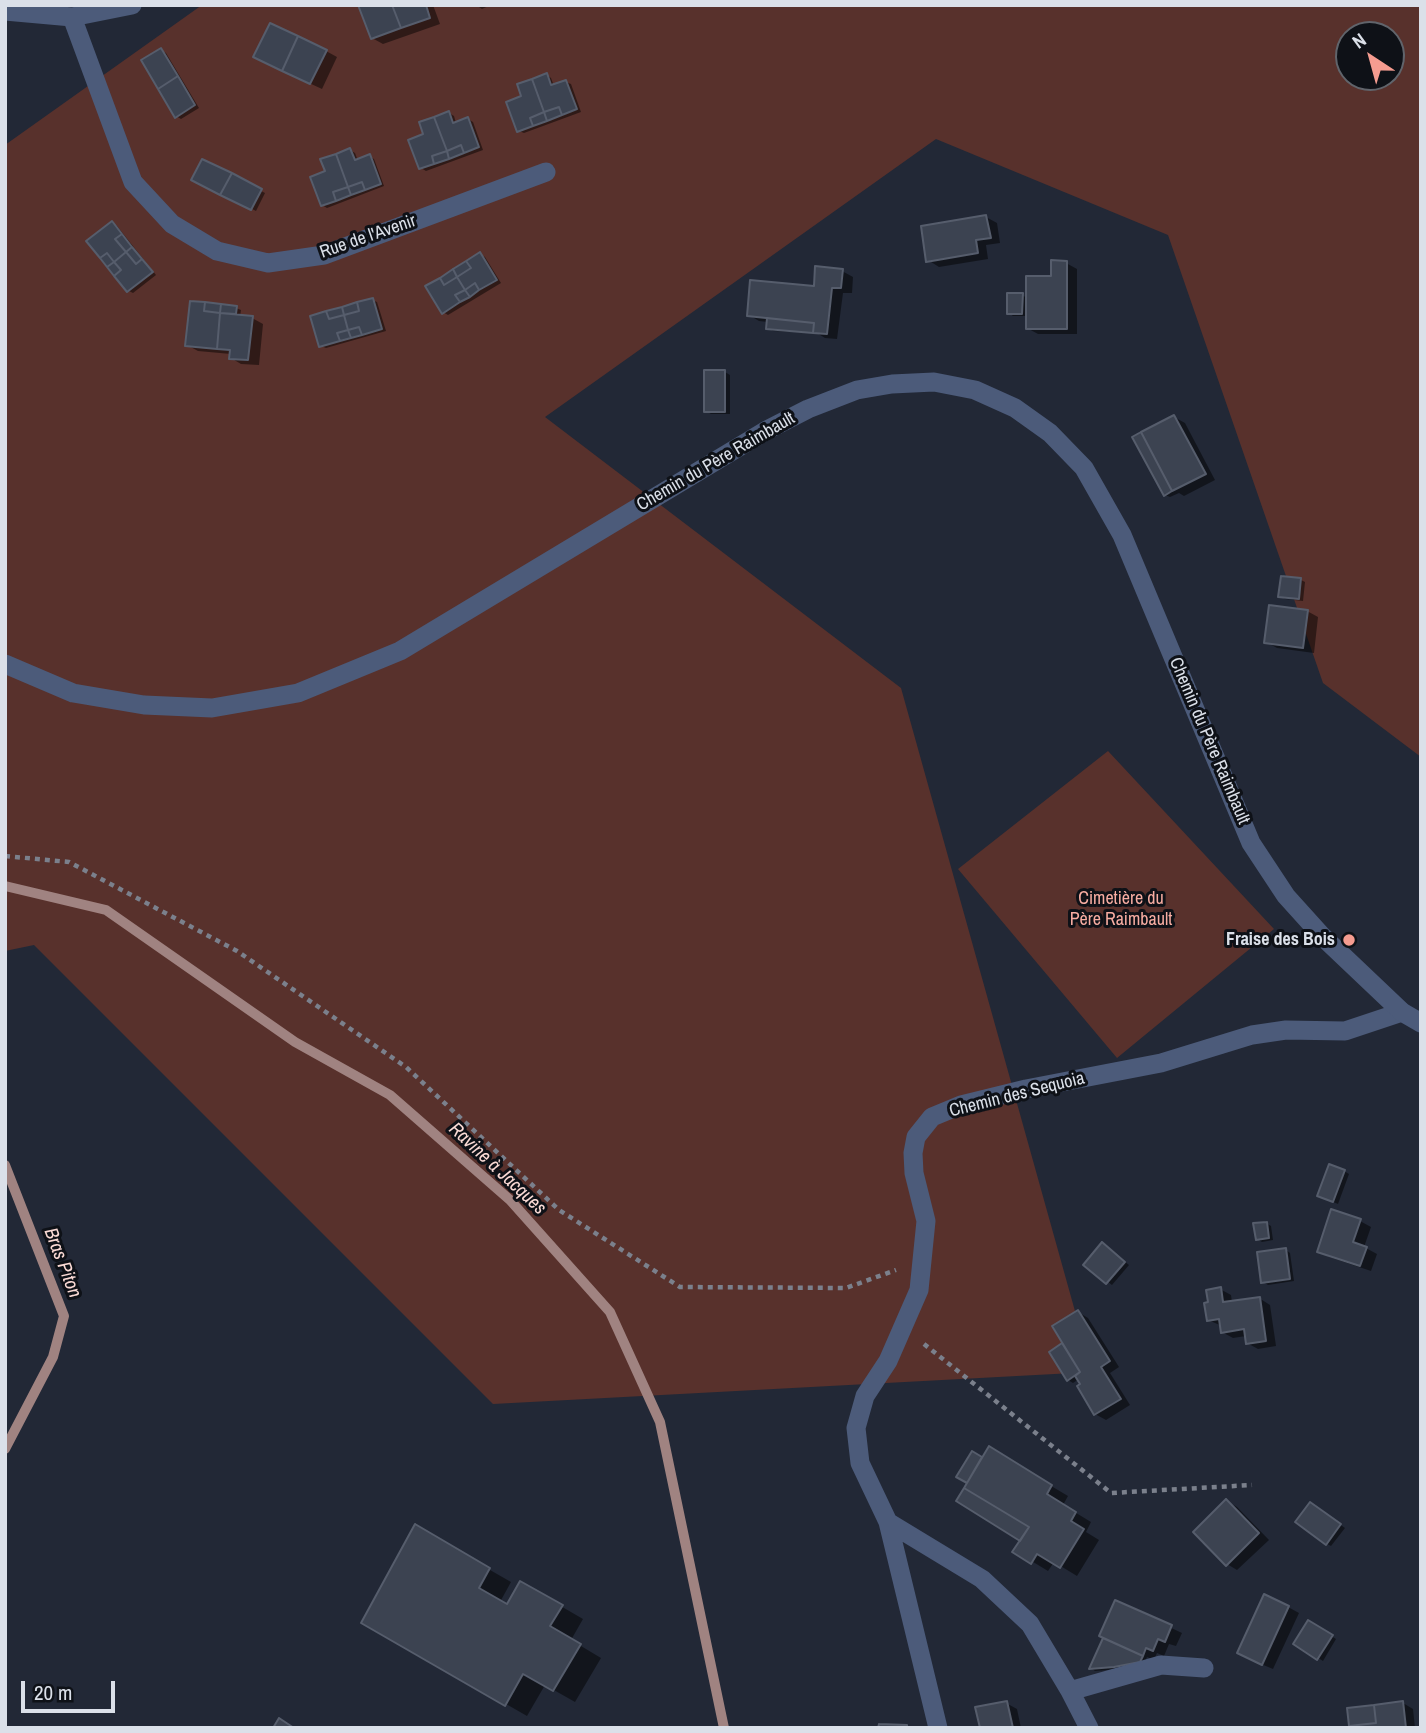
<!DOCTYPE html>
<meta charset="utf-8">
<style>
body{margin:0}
#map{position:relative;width:1426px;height:1733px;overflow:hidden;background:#222836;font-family:"Archivo Narrow",sans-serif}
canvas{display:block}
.frame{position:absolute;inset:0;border:7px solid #dbe0e9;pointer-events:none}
.north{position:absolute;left:1335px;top:21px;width:70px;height:70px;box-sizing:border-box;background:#0e1117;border:2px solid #60646b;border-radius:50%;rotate:324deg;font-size:19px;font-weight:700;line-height:28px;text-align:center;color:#dbe0e9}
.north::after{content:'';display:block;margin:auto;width:24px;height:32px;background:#f59c90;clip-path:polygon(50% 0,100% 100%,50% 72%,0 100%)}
.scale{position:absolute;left:21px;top:1681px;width:94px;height:32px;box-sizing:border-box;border:4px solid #dbe0e9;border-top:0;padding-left:9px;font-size:21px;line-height:24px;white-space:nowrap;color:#dbe0e9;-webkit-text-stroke:5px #0e1117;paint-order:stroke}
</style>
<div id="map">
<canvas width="1426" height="1733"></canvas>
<div class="frame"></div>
<div class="north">N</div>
<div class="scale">20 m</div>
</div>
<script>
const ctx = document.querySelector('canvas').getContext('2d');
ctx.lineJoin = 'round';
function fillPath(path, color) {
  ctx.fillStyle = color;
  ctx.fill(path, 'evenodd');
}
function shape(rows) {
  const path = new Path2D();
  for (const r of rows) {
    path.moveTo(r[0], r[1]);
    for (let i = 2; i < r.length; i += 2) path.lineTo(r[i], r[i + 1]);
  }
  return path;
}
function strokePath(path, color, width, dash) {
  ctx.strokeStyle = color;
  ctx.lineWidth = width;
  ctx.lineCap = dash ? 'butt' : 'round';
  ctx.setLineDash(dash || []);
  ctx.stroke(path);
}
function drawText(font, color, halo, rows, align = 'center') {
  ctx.font = font + ' "Archivo Narrow",sans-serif';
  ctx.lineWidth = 6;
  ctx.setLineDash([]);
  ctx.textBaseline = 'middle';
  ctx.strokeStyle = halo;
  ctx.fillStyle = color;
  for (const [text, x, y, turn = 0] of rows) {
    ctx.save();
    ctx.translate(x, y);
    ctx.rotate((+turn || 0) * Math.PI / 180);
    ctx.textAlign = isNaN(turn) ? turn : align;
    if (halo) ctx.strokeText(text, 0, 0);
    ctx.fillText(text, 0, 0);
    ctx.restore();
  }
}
const green = shape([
 [202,5,1421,5,1421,757,1323,683,1168,235,936,139,545,417,901,688,1092,1372,493,1404,34,945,5,951,5,145],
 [1349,35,1391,35,1391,77,1349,77],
 [1108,751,1274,929,1117,1058,958,869]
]);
const shadow = shape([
 [360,5,433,5,440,24,383,44,372,38],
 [476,5,491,5,482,9],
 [161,50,166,53,199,108,181,119,176,116],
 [326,51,337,57,322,89,266,63],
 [547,75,551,78,554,86,566,82,571,84,581,112,524,133,519,131,523,97],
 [449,113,454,116,456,123,468,119,473,122,483,150,426,171,421,168,425,135],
 [350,150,355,153,358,161,369,156,374,159,384,186,327,208,322,205],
 [202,161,265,193,256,211,193,179],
 [986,217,997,223,1000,243,986,245,988,259,939,267,928,260],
 [112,223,117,226,156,275,133,293,129,291],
 [480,254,485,257,501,283,448,315,443,312],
 [1066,263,1077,269,1077,334,1038,334,1027,328,1027,316,1013,316,1009,313,1022,295,1027,298,1053,278],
 [842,271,853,277,852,293,843,293,837,339,825,338,817,333,773,331,768,328,768,322,759,321,749,315,815,288],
 [372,300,377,302,386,331,326,348,321,346],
 [191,303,236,308,241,310,240,317,252,318,263,324,259,365,241,364,231,358,231,354,198,351,187,345],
 [725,372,730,375,730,414,711,414,706,411],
 [1174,417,1185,423,1215,480,1184,496,1179,493,1170,497,1165,495],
 [1301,580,1305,582,1303,601,1285,599,1280,596],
 [1307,611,1318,617,1314,653,1277,648,1266,642],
 [1344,1171,1349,1174,1338,1204,1324,1198],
 [1360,1221,1371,1227,1364,1247,1377,1254,1371,1271,1329,1257,1319,1251],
 [1266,1223,1271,1226,1273,1240,1262,1242,1257,1239],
 [1107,1247,1129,1265,1112,1285,1086,1265],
 [1286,1250,1290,1253,1294,1281,1268,1285,1263,1282],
 [1220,1289,1231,1295,1232,1302,1259,1298,1270,1305,1276,1346,1258,1349,1247,1343,1246,1336,1233,1338,1222,1332,1222,1326,1208,1320],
 [1078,1312,1088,1318,1119,1367,1110,1373,1130,1405,1106,1420,1095,1414,1079,1379,1073,1383,1068,1380,1051,1353,1065,1344],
 [989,1449,1068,1496,1063,1505,1091,1522,1086,1532,1099,1540,1077,1576,1054,1562,1048,1571,1015,1551,1022,1540,969,1482,959,1476,972,1454,983,1460],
 [1227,1501,1237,1507,1269,1540,1237,1570,1227,1564],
 [1315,1507,1345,1528,1331,1546,1327,1544],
 [415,1527,511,1582,500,1602,507,1606,521,1583,583,1619,571,1640,601,1658,575,1702,545,1685,527,1716,363,1622],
 [1116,1602,1182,1633,1176,1646,1169,1644,1164,1656,1157,1653,1154,1660,1147,1657,1144,1664,1120,1669,1095,1671,1091,1668,1105,1637],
 [1288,1607,1299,1613,1273,1669,1249,1659],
 [1309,1622,1336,1639,1323,1661,1295,1643],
 [1006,1703,1017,1709,1021,1728,981,1728],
 [1403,1703,1413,1709,1415,1728,1351,1728]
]);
const stream = shape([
 [5,886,106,910,295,1042,390,1095,510,1200,610,1312,660,1422,724,1728],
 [5,1165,64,1316,53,1357,5,1449]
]);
const building = shape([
 [358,5,392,5,401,28,371,39,358,5],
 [392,5,426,5,430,18,401,28,392,5],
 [270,23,298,36,282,71,253,57,270,23],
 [298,36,327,50,310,84,282,71,298,36],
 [161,48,178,76,158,89,141,60,161,48],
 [547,73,551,85,566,80,577,109,562,115,559,107,544,112,532,79,547,73],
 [178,76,195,105,175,118,158,89,178,76],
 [532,79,544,112,530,118,533,126,517,132,506,102,521,96,517,84,532,79],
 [559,107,562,115,547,121,544,112,559,107],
 [449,111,453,123,468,117,479,147,464,153,461,145,447,151,434,117,449,111],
 [544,112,547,121,533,126,530,118,544,112],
 [434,117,447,151,432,156,434,164,419,169,408,140,423,134,419,122,434,117],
 [461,145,464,153,449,159,447,151,461,145],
 [350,148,355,160,370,154,381,184,365,190,362,182,348,187,336,154,350,148],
 [447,151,449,159,434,164,432,156,447,151],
 [336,154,348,187,333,192,336,201,321,206,310,177,325,171,320,159,336,154],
 [202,159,232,173,220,195,191,180,202,159],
 [232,173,262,189,251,210,220,195,232,173],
 [362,182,365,190,351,195,348,187,362,182],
 [348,187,351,195,336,201,333,192,348,187],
 [986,215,991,238,976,240,978,253,926,262,921,226,986,215],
 [112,221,122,234,115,239,126,252,114,262,107,253,100,258,86,241,112,221],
 [122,234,132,247,126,252,115,239,122,234],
 [132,247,142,259,136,264,126,252,132,247],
 [126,252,136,264,142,259,153,272,127,292,114,276,121,270,114,262,126,252],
 [480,252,497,280,479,290,475,283,465,290,457,277,471,268,466,261,480,252],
 [107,253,114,262,107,267,100,258,107,253],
 [1051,260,1067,261,1067,329,1026,329,1026,276,1051,276,1051,260],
 [466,261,471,268,457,277,453,269,466,261],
 [114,262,121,270,114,276,107,267,114,262],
 [815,266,843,269,841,288,832,288,827,334,813,333,814,323,747,316,750,280,814,286,815,266],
 [453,269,457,277,444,285,440,278,453,269],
 [457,277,465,290,455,295,460,302,442,314,425,286,440,278,444,285,457,277],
 [475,283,479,290,470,297,465,290,475,283],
 [465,290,470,297,460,302,455,295,465,290],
 [1007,293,1023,293,1022,314,1007,314,1007,293],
 [373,298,382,329,362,335,359,327,348,330,344,315,359,311,357,302,373,298],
 [190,301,205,302,204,311,220,313,217,349,185,346,190,301],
 [205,302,221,304,220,313,204,311,205,302],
 [357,302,359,311,344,315,342,307,357,302],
 [221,304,237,306,236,314,220,313,221,304],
 [342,307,344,315,329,319,326,311,342,307],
 [326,311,329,319,344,315,348,330,337,333,340,341,319,347,310,316,326,311],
 [220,313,253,316,248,360,229,359,230,350,217,349,220,313],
 [767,318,814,323,813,333,766,329,767,318],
 [359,327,362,335,351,338,348,330,359,327],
 [348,330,351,338,340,341,337,333,348,330],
 [704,370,725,370,725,412,704,412,704,370],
 [1174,415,1206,474,1172,491,1141,432,1174,415],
 [1141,432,1172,491,1164,496,1132,437,1141,432],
 [1281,576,1301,578,1299,599,1278,597,1281,576],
 [1269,605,1308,610,1303,648,1264,643,1269,605],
 [1329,1164,1345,1170,1333,1202,1317,1196,1329,1164],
 [1331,1209,1361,1219,1353,1242,1367,1247,1360,1266,1317,1252,1331,1209],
 [1267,1222,1269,1238,1256,1240,1253,1223,1267,1222],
 [1102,1242,1125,1262,1106,1284,1083,1265,1102,1242],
 [1286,1248,1290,1279,1261,1283,1257,1252,1286,1248],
 [1221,1287,1223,1302,1260,1297,1266,1341,1246,1344,1244,1329,1221,1333,1219,1319,1207,1321,1204,1303,1208,1302,1206,1290,1221,1287],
 [1078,1310,1110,1361,1101,1367,1121,1399,1094,1415,1077,1386,1080,1384,1075,1376,1080,1372,1052,1326,1078,1310],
 [1062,1343,1080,1372,1067,1381,1049,1352,1062,1343],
 [989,1446,1052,1485,1047,1494,1076,1512,1071,1521,1084,1529,1060,1568,1037,1554,1031,1564,1012,1552,1029,1527,964,1488,989,1446],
 [972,1451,982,1457,967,1483,956,1477,972,1451],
 [964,1488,1029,1527,1020,1541,956,1501,964,1488],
 [1226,1499,1259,1533,1226,1566,1193,1532,1226,1499],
 [1310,1502,1341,1524,1326,1545,1295,1522,1310,1502],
 [415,1524,490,1568,479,1588,507,1604,520,1581,563,1605,550,1626,581,1644,553,1691,523,1674,505,1706,361,1623,415,1524],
 [1264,1594,1289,1606,1262,1665,1237,1653,1264,1594],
 [1115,1600,1172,1625,1165,1642,1158,1639,1153,1651,1146,1648,1143,1656,1099,1636,1115,1600],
 [1308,1620,1333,1635,1317,1660,1293,1644,1308,1620],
 [1103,1638,1143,1656,1140,1662,1114,1667,1089,1669,1103,1638],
 [1007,1701,1013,1728,980,1728,975,1707,1007,1701],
 [1403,1701,1406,1728,1349,1728,1349,1726,1376,1723,1374,1705,1403,1701],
 [1374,1705,1376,1723,1349,1726,1347,1708,1374,1705],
 [279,1718,294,1728,273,1728,279,1718],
 [879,1724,907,1725,907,1728,878,1728,879,1724]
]);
const path = shape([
 [5,856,69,862,237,951,406,1067,559,1210,680,1287,846,1288,896,1270],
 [924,1344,1111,1493,1252,1485]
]);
const minor = shape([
 [5,11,72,17,132,5],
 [72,17,133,182,172,224,217,251,268,263,324,255,546,172],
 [888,1522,982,1579,1030,1624,1070,1691,1089,1728],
 [1070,1691,1161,1665,1204,1668],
 [938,1728,888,1522,860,1463,856,1428,865,1396,888,1361,919,1290,926,1221,914,1173,913,1153,916,1137,932,1117,961,1105,1026,1089,1161,1063,1252,1035,1286,1030,1345,1031,1402,1012]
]);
const tertiary = shape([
 [5,664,73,693,144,705,212,708,298,693,400,651,767,430,808,409,857,390,892,384,934,382,975,390,1015,408,1050,433,1084,468,1122,535,1251,843,1286,896,1323,937,1402,1012,1421,1023]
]);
const markers = [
 [1349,940,7,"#f59c90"]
];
const streetNames = [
 ["Rue de l'Avenir",368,237,-19],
 ["Chemin du Père Raimbault",716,462,-30],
 ["Chemin du Père Raimbault",1209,741,67],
 ["Chemin des Sequoia",1017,1095,-14]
];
const parkNames = [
 ["Cimetière du",1121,899],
 ["Père Raimbault",1121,920]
];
const poiNames = [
 ["Fraise des Bois",1335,940]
];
const waterNames = [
 ["Ravine à Jacques",497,1169,43],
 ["Bras Piton",62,1263,69]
];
fillPath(green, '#58312c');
fillPath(shadow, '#0007');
strokePath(stream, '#a08381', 10);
fillPath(building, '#3c4351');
strokePath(building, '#565d6c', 2);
strokePath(path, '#7b808c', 4.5, [5, 5]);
strokePath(minor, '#4c5b7a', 19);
strokePath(tertiary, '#4c5b7a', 19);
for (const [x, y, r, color] of markers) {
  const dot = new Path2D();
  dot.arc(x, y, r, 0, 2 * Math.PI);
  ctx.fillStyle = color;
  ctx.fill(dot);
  strokePath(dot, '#0e1117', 2.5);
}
drawText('18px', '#dbe0e9', '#0e1117', streetNames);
drawText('18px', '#f8ada2', '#0e1117', parkNames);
drawText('bold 18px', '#dbe0e9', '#0e1117', poiNames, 'right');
drawText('italic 19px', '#fadad5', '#0e1117', waterNames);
</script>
